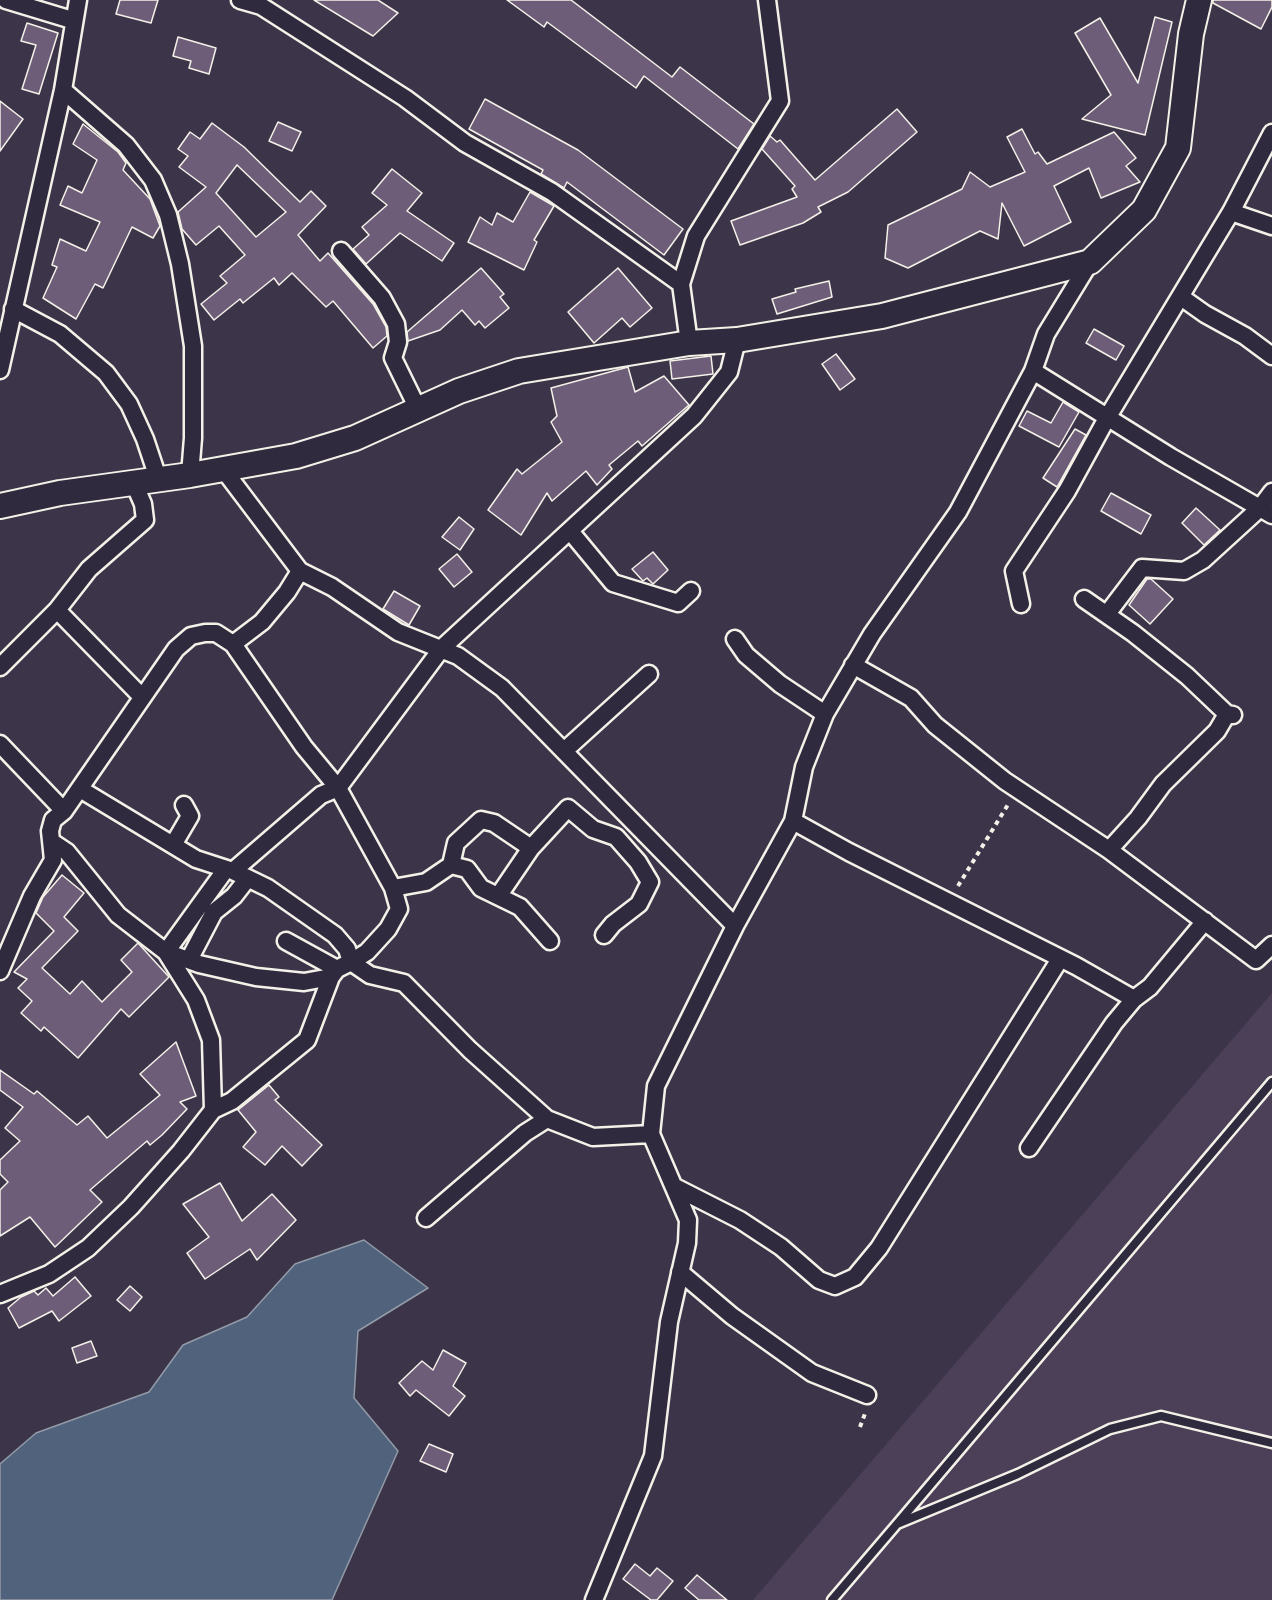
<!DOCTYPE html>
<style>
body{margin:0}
canvas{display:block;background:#3c3449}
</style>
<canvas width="1272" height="1600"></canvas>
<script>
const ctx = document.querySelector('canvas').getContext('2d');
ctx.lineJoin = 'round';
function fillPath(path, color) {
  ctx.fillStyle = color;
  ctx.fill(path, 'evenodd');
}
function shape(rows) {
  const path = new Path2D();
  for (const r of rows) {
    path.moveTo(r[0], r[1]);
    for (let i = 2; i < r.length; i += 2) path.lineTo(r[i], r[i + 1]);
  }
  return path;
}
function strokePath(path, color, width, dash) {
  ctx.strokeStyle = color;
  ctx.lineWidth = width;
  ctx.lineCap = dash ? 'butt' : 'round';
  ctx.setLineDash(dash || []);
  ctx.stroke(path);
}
const built = shape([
 [1272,993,1272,1600,753,1600]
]);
const water = shape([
 [364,1240,428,1288,358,1331,354,1398,398,1451,332,1600,0,1600,0,1464,36,1433,149,1392,183,1345,247,1317,295,1264,364,1240]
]);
const building = shape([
 [120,0,158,0,151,23,116,14,120,0],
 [314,0,378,0,398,13,373,36,314,0],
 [507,0,571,0,672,77,680,67,754,124,738,149,644,76,636,88,547,22,544,27,507,0],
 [1213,0,1272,0,1272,7,1261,29,1213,3,1213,0],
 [1155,17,1172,22,1145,135,1082,119,1111,95,1075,33,1100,18,1138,83,1155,17],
 [27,23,58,33,39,94,22,89,36,45,21,41,27,23],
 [178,37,216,48,209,74,189,68,191,61,173,56,178,37],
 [485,99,578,150,683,229,664,255,567,182,564,188,541,174,543,170,469,129,485,99],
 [0,101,23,119,0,151,0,101],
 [897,109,917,132,848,192,818,207,821,212,803,223,740,245,731,221,797,197,792,189,795,186,762,149,770,136,777,142,780,140,815,180,897,109],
 [278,122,301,132,292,151,269,141,278,122],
 [212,123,244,147,300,202,311,191,326,206,298,235,320,261,328,253,373,304,386,327,387,336,373,348,333,301,326,307,292,273,279,285,274,278,243,303,240,299,214,320,201,304,227,283,220,276,245,255,219,226,196,245,182,229,178,212,206,187,179,167,188,156,178,149,190,132,200,139,212,123],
 [237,165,286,212,256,237,216,193,237,165],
 [83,124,118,152,126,163,123,170,150,199,160,226,153,238,132,227,103,288,95,284,76,319,43,298,57,267,52,265,60,239,86,251,100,222,60,205,68,186,82,193,97,160,73,144,83,124],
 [1022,129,1035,154,1038,152,1047,164,1114,132,1136,158,1126,166,1140,182,1101,198,1089,168,1054,186,1071,222,1024,246,1002,203,998,239,980,231,908,268,885,258,888,225,962,189,970,172,990,187,1025,172,1007,137,1022,129],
 [392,169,422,193,407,211,454,243,442,261,400,233,366,264,353,249,369,235,362,227,387,205,372,193,392,169],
 [530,192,554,206,534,240,537,242,524,270,468,242,480,217,492,225,497,213,513,222,530,192],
 [481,268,504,294,500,297,509,308,485,328,479,321,475,325,462,310,440,330,408,341,407,332,481,268],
 [618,268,652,308,630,327,622,318,594,343,568,312,618,268],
 [829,281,832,297,777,314,772,299,796,292,795,289,829,281],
 [1094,329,1124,346,1116,360,1086,343,1094,329],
 [836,354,855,379,840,390,822,364,836,354],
 [711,356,713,374,672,379,670,361,711,356],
 [628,367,635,392,664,376,689,405,642,446,638,441,609,465,612,469,597,485,586,471,552,501,547,493,521,535,488,510,517,469,522,474,562,442,551,422,557,416,551,388,628,367],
 [1063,402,1079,412,1059,447,1019,426,1027,411,1051,423,1063,402],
 [1075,429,1086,435,1057,487,1043,478,1075,429],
 [1111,493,1151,515,1141,534,1101,511,1111,493],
 [1196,508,1220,530,1204,545,1182,523,1196,508],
 [459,517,474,529,460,550,442,537,459,517],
 [653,552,668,570,653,584,647,578,643,581,632,569,653,552],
 [457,554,472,572,454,587,439,569,457,554],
 [1147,579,1151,579,1173,599,1150,624,1129,605,1147,579],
 [394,591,420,606,409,625,383,609,394,591],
 [62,875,84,893,64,917,78,931,42,968,70,994,82,981,102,1002,132,972,121,960,138,943,169,977,129,1017,121,1009,78,1058,44,1027,41,1031,21,1013,32,1001,18,988,27,979,14,972,54,931,36,913,43,897,62,875],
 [176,1042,196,1096,180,1102,187,1109,162,1135,150,1145,147,1141,90,1190,102,1202,55,1247,30,1217,0,1236,0,1190,8,1182,0,1174,0,1160,20,1141,5,1128,23,1107,0,1090,0,1070,34,1094,37,1091,77,1125,88,1116,107,1138,160,1095,140,1074,176,1042],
 [269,1085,279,1097,275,1100,322,1145,302,1166,282,1146,265,1165,243,1147,256,1132,238,1110,269,1085],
 [220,1183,242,1221,272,1194,296,1220,257,1260,250,1249,205,1279,187,1253,209,1237,183,1204,220,1183],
 [75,1277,91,1296,59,1321,52,1311,19,1328,8,1308,21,1297,34,1291,38,1295,46,1288,53,1296,75,1277],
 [130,1286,142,1297,130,1311,117,1300,130,1286],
 [91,1341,97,1356,77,1363,72,1348,91,1341],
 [443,1350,466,1363,453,1386,465,1396,449,1416,416,1390,410,1396,399,1383,422,1361,433,1370,443,1350],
 [429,1444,453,1454,446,1472,420,1461,429,1444],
 [635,1564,650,1576,657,1568,673,1581,657,1600,651,1600,623,1579,635,1564],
 [697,1575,727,1600,699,1600,685,1588,697,1575]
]);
const path = shape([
 [958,886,1009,803],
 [860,1427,866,1411]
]);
const lane = shape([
 [897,1524,1272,1082],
 [832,1600,897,1524,1018,1474,1110,1429,1161,1416,1272,1443]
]);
const street = shape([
 [6,0,72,20],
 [240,0,261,6,405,98,465,143,552,192,681,284],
 [63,90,126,145,153,180,168,215,180,264,193,346,193,438,190,475],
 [1231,212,1272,226],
 [341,251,382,298,396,324,398,342,393,358,418,409],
 [1181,297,1205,314,1245,336,1272,356],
 [13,309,60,334,106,373,129,404,145,439,158,478],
 [689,343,681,284,696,236,780,101,767,0],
 [0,370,63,90,78,0],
 [1033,371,1171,457,1272,515],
 [223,469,300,571,332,587,398,632,458,656,502,688,735,926],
 [570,531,613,583,678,603,691,591],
 [1084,599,1133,633,1187,676,1227,714,1233,715],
 [1021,604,1014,571,1067,491,1107,418,1231,212,1272,133],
 [57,610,142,697],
 [1107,614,1142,568,1184,571,1203,560,1260,508,1272,492],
 [735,639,746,655,780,684,825,714],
 [853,665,911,698,935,725,1005,781,1109,850,1256,960,1272,945],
 [0,667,57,610,89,569,145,520,143,504,133,481],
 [0,744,64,811],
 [564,751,649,674],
 [80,789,196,859,233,871,268,888,335,935,347,949,351,962,367,952,388,929,399,909,393,888,338,788,304,747,233,644,262,622,287,592,300,571],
 [793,821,849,852,1076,966,1134,999],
 [173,845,190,816,184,805],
 [1109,850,1138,818,1163,784,1217,731,1227,714],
 [451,865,456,843,481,820,494,823,531,848],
 [226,869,166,952,199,964,256,977,304,982,331,977,337,969,351,962,370,975,404,983,470,1050,547,1119,593,1137,651,1134],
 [233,871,321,795,338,788,442,648,694,416,729,372,737,340],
 [393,888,426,882,451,865,467,869,481,888,520,907,550,941],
 [499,895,531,848,568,808,593,829,616,837,638,862,650,882,639,904,613,924,604,935],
 [286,941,337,969],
 [189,960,214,912,234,896,248,878],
 [0,971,32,896,53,860,50,831,53,820,64,811,176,649,191,636,205,633,216,633,233,644],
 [213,1110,232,1101,307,1040,331,977],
 [1029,1148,1114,1023,1134,999,1150,987,1205,921],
 [675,1187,740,1220,781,1247,819,1280,835,1286,855,1277,879,1248,1060,959],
 [426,1218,525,1133,547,1119],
 [680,1272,732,1316,812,1373,867,1395],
 [0,1294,49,1274,88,1248,131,1207,181,1151,213,1110,211,1040,196,1000,166,952,118,915,67,852,52,842],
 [594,1600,653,1456,669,1322,687,1243,688,1220,651,1134,656,1086,735,926,793,821,804,767,825,714,872,634,958,512,1033,371,1046,334,1090,262]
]);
const secondary = shape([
 [0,506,60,493,190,475,296,456,355,438,459,391,519,371,689,343,737,340,882,316,1090,262,1144,210,1178,148,1191,34,1199,0]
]);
fillPath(built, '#4b4057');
fillPath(water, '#51627c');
strokePath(water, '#929ba7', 1.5);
fillPath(building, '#6e5d78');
strokePath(building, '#f4f1e8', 1.5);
strokePath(lane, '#f4f1e8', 13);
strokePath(street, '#f4f1e8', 21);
strokePath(secondary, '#f4f1e8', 28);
strokePath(path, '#f4f1e8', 4, [4.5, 4.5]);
strokePath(lane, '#2f2a3d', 8);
strokePath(street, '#2f2a3d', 16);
strokePath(secondary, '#2f2a3d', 24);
</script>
